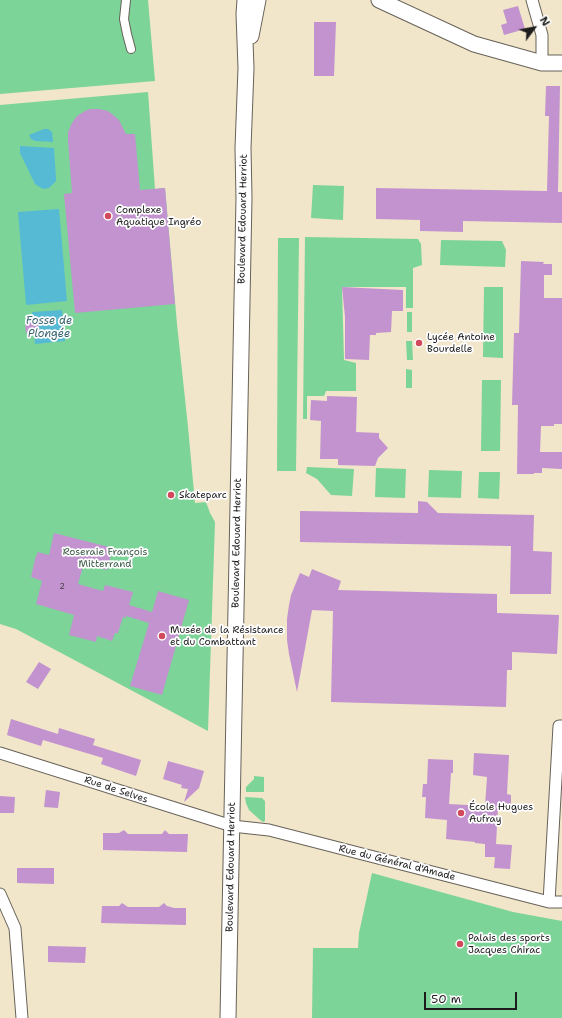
<!DOCTYPE html>
<meta charset="utf-8">
<style>
body{margin:0}
#map{position:relative;width:562px;height:1018px;overflow:hidden;background:#f1e5ca;font-family:"Shantell Sans",sans-serif}
canvas{display:block}
.north{position:absolute;left:514px;top:8px;width:40px;height:40px;-webkit-text-stroke:3px #fff;paint-order:stroke;rotate:58deg;font-size:11px;font-weight:700;line-height:16px;text-align:center;color:#1c1c1c}
.north::after{content:'';display:block;margin:auto;width:14px;height:18px;background:#1c1c1c;clip-path:polygon(50% 0,100% 100%,50% 72%,0 100%)}
.scale{position:absolute;left:424px;top:992px;width:93px;height:18px;box-sizing:border-box;border:2px solid #1c1c1c;border-top:0;padding-left:5px;font-size:12px;line-height:14px;white-space:nowrap;color:#1c1c1c;-webkit-text-stroke:3px #fff;paint-order:stroke}
</style>
<div id="map">
<canvas width="562" height="1018"></canvas>
<div class="north">N</div>
<div class="scale">50 m</div>
</div>
<script>
const ctx = document.querySelector('canvas').getContext('2d');
ctx.lineJoin = 'round';
function fillPath(path, color) {
  ctx.fillStyle = color;
  ctx.fill(path, 'evenodd');
}
function shape(rows) {
  const path = new Path2D();
  for (const r of rows) {
    path.moveTo(r[0], r[1]);
    for (let i = 2; i < r.length; i += 2) path.lineTo(r[i], r[i + 1]);
  }
  return path;
}
function strokePath(path, color, width, dash) {
  ctx.strokeStyle = color;
  ctx.lineWidth = width;
  ctx.lineCap = dash ? 'butt' : 'round';
  ctx.setLineDash(dash || []);
  ctx.stroke(path);
}
function drawText(font, color, halo, rows, align = 'center') {
  ctx.font = font + ' "Shantell Sans",sans-serif';
  ctx.lineWidth = 3.5;
  ctx.setLineDash([]);
  ctx.textBaseline = 'middle';
  ctx.strokeStyle = halo;
  ctx.fillStyle = color;
  for (const [text, x, y, turn = 0] of rows) {
    ctx.save();
    ctx.translate(x, y);
    ctx.rotate((+turn || 0) * Math.PI / 180);
    ctx.textAlign = isNaN(turn) ? turn : align;
    if (halo) ctx.strokeText(text, 0, 0);
    ctx.fillText(text, 0, 0);
    ctx.restore();
  }
}
const green = shape([
 [0,0,148,0,155,81,0,94],
 [148,92,155,189,165,188,177,324,188,427,195,503,206,502,210,513,215,522,208,731,16,629,0,624,0,105],
 [313,185,344,186,343,220,311,218],
 [305,237,418,239,421,244,422,265,413,268,413,308,406,308,406,287,342,287,344,360,356,363,356,391,326,391,324,396,307,396,307,419,303,419],
 [278,238,299,238,296,471,277,471],
 [441,240,502,241,506,250,505,267,440,265],
 [484,287,503,287,503,358,483,357],
 [407,312,412,312,412,332,407,332],
 [406,341,412,341,413,360,407,360],
 [406,369,412,370,412,388,406,388],
 [482,380,501,380,500,451,481,451],
 [307,467,354,469,352,496,331,495,317,479,306,473],
 [376,468,406,469,405,498,375,497],
 [429,470,462,471,461,498,428,497],
 [479,472,500,472,499,499,478,498],
 [254,776,264,777,264,792,246,792,246,787,254,779],
 [245,797,262,798,265,801,265,821,263,822,259,819,249,810,246,803],
 [372,873,513,912,562,921,562,1018,312,1018,313,948,358,948,359,933]
]);
const water = shape([
 [44,129,48,129,52,132,53,142,35,141,31,139,29,135],
 [20,146,54,148,56,178,56,181,49,188,43,189,35,184,20,153],
 [59,209,67,301,26,305,18,212],
 [62,310,65,341,35,344,32,312]
]);
const building = shape([
 [518,6,525,29,504,35,501,25,507,23,503,10],
 [314,22,336,22,334,76,314,76],
 [546,86,560,86,558,192,562,192,562,223,463,221,463,232,420,231,420,220,376,219,376,188,547,191,549,116,545,116],
 [90,109,99,109,108,111,112,114,119,120,126,134,135,134,140,190,165,188,175,304,75,313,64,194,72,193,68,141,68,132,72,123,77,116,85,111],
 [521,261,544,262,543,264,552,264,552,275,544,275,544,298,562,298,562,424,554,424,554,426,541,426,540,452,562,452,562,469,542,468,542,473,534,473,534,474,517,474,518,405,512,405,514,333,519,333],
 [342,287,403,290,403,311,392,311,391,332,376,333,376,335,370,335,369,360,345,359,345,317],
 [38,321,39,332,26,333,25,323],
 [327,396,357,397,356,432,379,433,379,438,388,448,378,458,375,466,338,465,338,459,320,459,321,421,310,420,311,400,327,401],
 [418,501,427,502,438,513,534,515,533,551,552,552,551,594,510,594,511,546,300,542,300,511,418,513],
 [54,533,113,548,107,570,84,563,78,584,103,591,105,585,133,592,129,605,152,612,158,591,189,600,162,695,130,686,149,623,126,616,126,618,123,617,118,633,115,633,112,641,97,636,96,642,69,635,74,615,36,604,42,581,31,577,35,559,38,552,49,555],
 [312,569,341,581,338,590,497,594,497,613,559,615,557,654,512,652,512,670,507,670,506,707,331,702,333,611,312,610,297,692,289,654,287,640,287,619,289,605,291,595,300,573,309,577],
 [39,662,51,669,38,689,26,682],
 [11,719,58,734,59,728,95,739,93,745,141,760,136,776,101,764,103,758,43,740,41,746,7,735],
 [474,753,509,755,507,794,511,795,511,807,498,807,496,844,512,845,510,869,494,868,495,857,485,857,485,844,475,843,475,842,446,839,447,820,425,818,426,797,422,797,423,784,427,784,428,759,453,760,453,773,451,773,449,804,485,806,487,777,473,775],
 [168,761,204,771,199,788,184,802,188,789,181,788,182,785,163,779],
 [46,790,60,792,58,808,44,807],
 [0,796,15,797,14,813,0,813],
 [124,830,128,834,162,834,165,830,169,834,188,834,187,852,103,850,103,833,119,833],
 [17,868,54,868,54,884,17,883],
 [122,903,128,907,159,907,164,903,167,906,174,908,186,908,186,925,101,923,102,906,119,906],
 [48,946,86,947,85,963,48,962]
]);
const pedestrian = shape([
 [126,0,124,19,127,34,131,49]
]);
const minor = shape([
 [532,0,542,35,542,63],
 [0,753,232,826,269,830,549,902,562,902],
 [0,894,15,928,22,1018],
 [549,902,559,726,562,726]
]);
const secondary = shape([
 [379,0,474,44,542,63,562,63],
 [251,36,258,0],
 [228,1018,244,198,243,148,246,68,244,14,245,0]
]);
const markers = [
 [108,216,4,"#d1495b"],
 [419,343,4,"#d1495b"],
 [171,495,4,"#d1495b"],
 [162,636,4,"#d1495b"],
 [461,813,4,"#d1495b"],
 [460,944,4,"#d1495b"]
];
const numberNames = [
 ["2",62,587]
];
const poiNames = [
 ["Complexe",116,210],
 ["Aquatique Ingréo",116,222],
 ["Lycée Antoine",427,337],
 ["Bourdelle",427,349],
 ["Skateparc",179,495],
 ["Musée de la Résistance",170,630],
 ["et du Combattant",170,642],
 ["École Hugues",469,807],
 ["Aufray",469,819],
 ["Palais des sports",468,938],
 ["Jacques Chirac",468,950]
];
const streetNames = [
 ["Boulevard Edouard Herriot",243,219,-89],
 ["Boulevard Edouard Herriot",237,543,-89],
 ["Rue de Selves",116,790,18],
 ["Rue du Général d'Amade",397,863,14],
 ["Boulevard Edouard Herriot",231,867,-89]
];
const parkNames = [
 ["Roseraie François",105,552],
 ["Mitterrand",105,564]
];
const waterNames = [
 ["Fosse de",49,321],
 ["Plongée",49,334]
];
fillPath(green, '#7cd499');
fillPath(water, '#56bad4');
fillPath(building, '#c293cf');
strokePath(pedestrian, '#676259', 10);
strokePath(minor, '#676259', 13);
strokePath(secondary, '#676259', 17);
strokePath(pedestrian, '#fff', 8);
strokePath(minor, '#fff', 11);
strokePath(secondary, '#fff', 15);
for (const [x, y, r, color] of markers) {
  const dot = new Path2D();
  dot.arc(x, y, r, 0, 2 * Math.PI);
  ctx.fillStyle = color;
  ctx.fill(dot);
  strokePath(dot, '#fff', 1.5);
}
drawText('8px', '#463a49', null, numberNames);
drawText('10px', '#1c1c1c', '#fff', poiNames, 'left');
drawText('10px', '#1c1c1c', '#fff', streetNames);
drawText('10px', '#3e5c48', '#fff', parkNames);
drawText('italic 11px', '#36636f', '#fff', waterNames);
</script>
